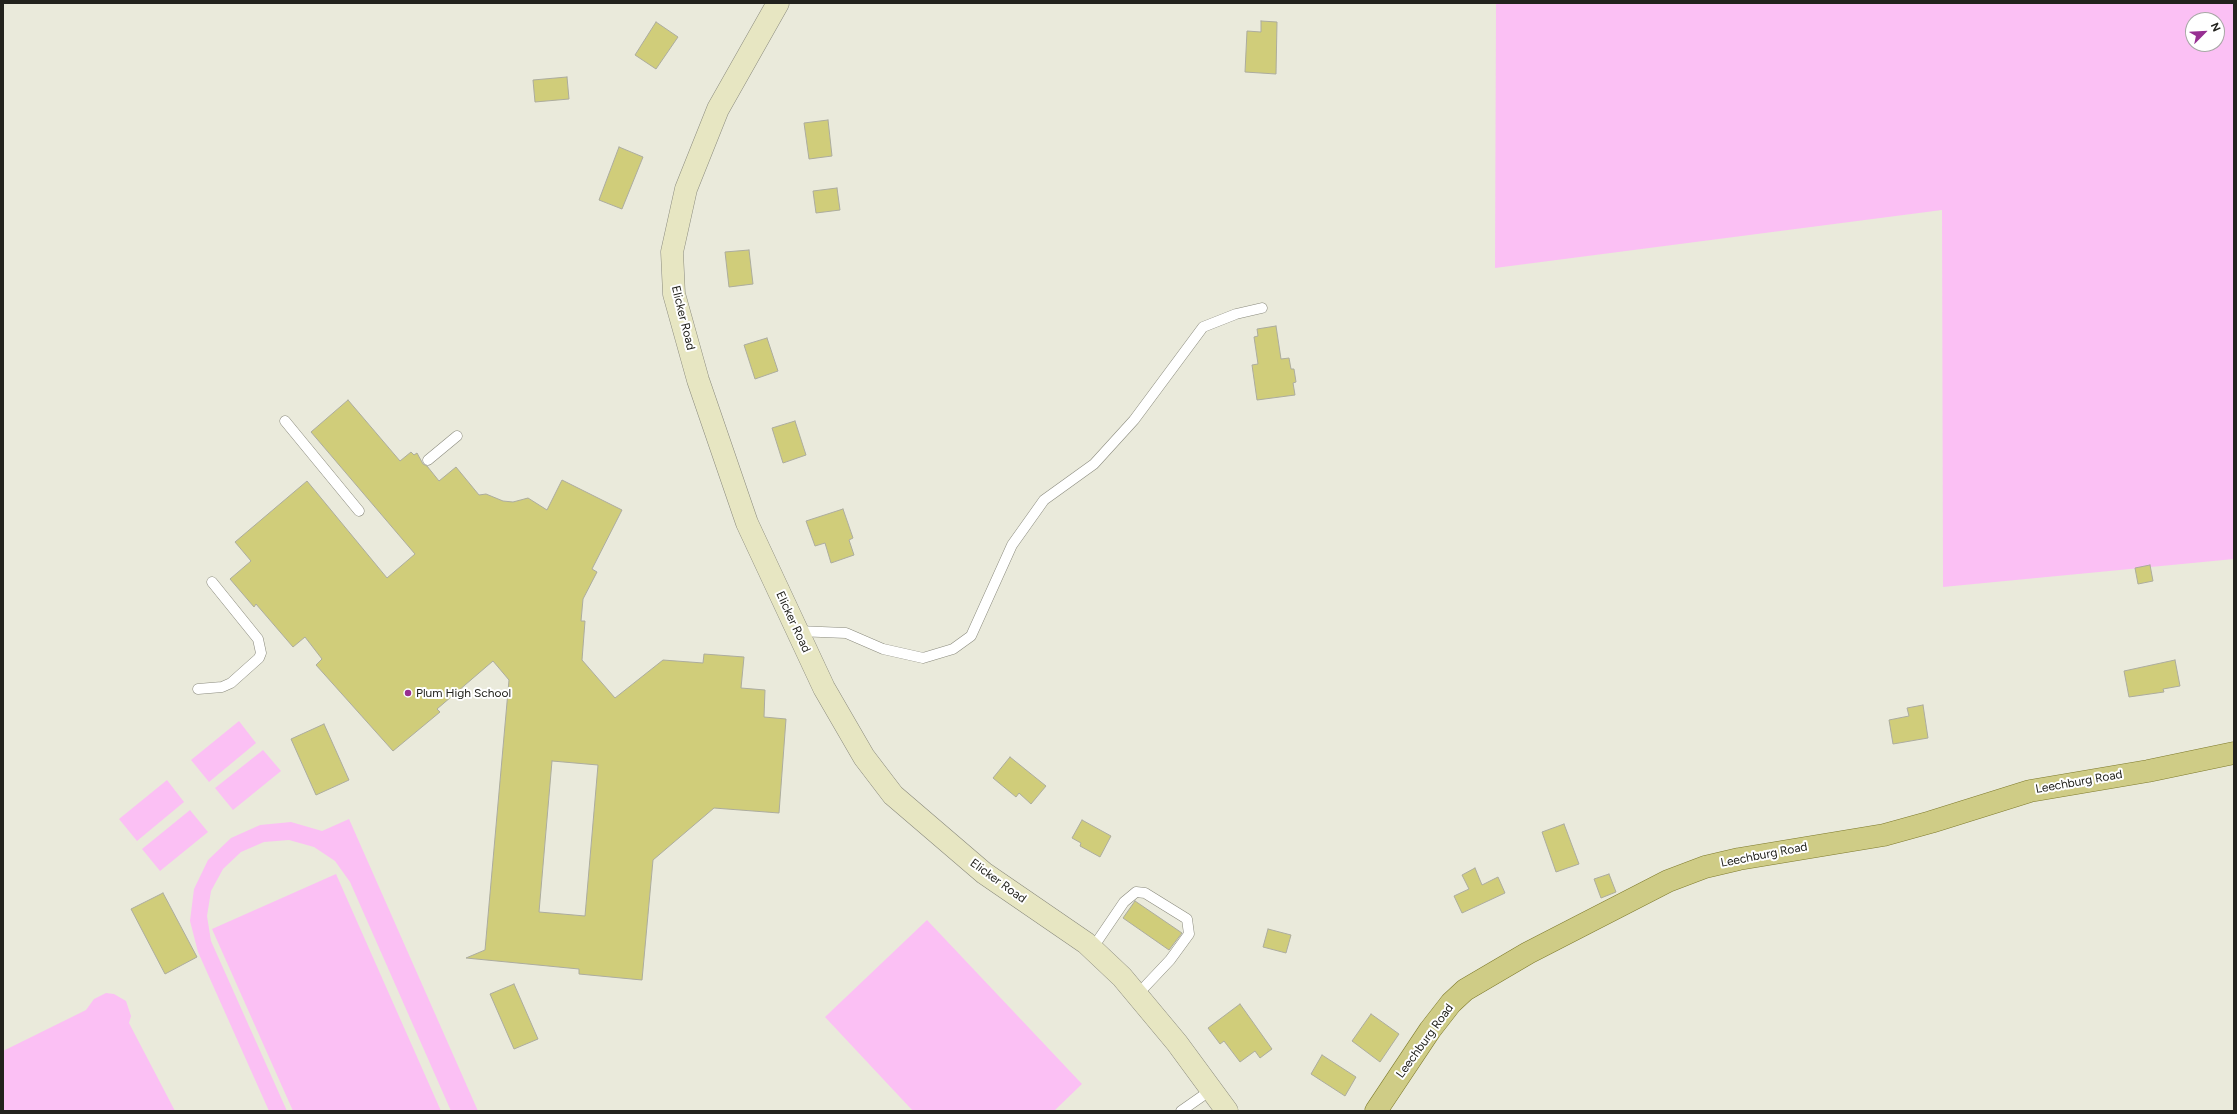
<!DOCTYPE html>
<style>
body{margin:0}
#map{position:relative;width:2237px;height:1114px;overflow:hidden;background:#eaeadb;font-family:Figtree,sans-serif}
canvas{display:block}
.frame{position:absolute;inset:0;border:4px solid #22221d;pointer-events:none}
.north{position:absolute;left:2185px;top:12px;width:40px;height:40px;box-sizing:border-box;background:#fff;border:1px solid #a7a7a5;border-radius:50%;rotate:66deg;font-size:11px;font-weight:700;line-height:16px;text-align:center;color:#22221d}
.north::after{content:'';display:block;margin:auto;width:14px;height:18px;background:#972f92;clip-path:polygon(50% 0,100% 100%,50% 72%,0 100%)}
</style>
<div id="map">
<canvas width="2237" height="1114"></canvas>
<div class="frame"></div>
<div class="north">N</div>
</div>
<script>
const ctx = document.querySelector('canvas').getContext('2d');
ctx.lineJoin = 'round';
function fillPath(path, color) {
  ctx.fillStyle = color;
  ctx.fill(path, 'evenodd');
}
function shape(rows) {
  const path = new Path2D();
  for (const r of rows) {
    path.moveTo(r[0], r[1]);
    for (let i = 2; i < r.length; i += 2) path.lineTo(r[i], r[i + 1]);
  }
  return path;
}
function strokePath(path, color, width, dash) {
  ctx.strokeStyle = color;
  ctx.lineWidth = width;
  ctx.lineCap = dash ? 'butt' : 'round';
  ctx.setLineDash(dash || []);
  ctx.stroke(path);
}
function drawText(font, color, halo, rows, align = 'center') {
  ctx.font = font + ' Figtree,sans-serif';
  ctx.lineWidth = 4;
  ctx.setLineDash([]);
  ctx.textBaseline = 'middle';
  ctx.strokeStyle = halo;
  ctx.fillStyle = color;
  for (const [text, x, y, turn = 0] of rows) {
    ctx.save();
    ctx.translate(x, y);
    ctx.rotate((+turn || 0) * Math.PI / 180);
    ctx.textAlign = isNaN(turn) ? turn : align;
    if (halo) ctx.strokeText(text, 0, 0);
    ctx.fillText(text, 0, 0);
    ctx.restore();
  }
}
const green = shape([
 [1496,3,2234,3,2234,559,1943,587,1942,210,1495,268],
 [2193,20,2217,20,2217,44,2193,44],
 [239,721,256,743,209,782,191,760],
 [263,750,281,771,233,810,215,788],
 [167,780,184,802,137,841,119,819],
 [190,810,208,832,160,871,142,849],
 [349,819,478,1111,451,1111,350,882,335,861,314,847,289,840,264,842,241,852,223,869,211,891,207,916,211,941,287,1111,269,1111,198,952,190,921,194,889,208,860,231,838,260,825,291,822,322,831],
 [336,874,441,1111,293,1111,212,929],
 [927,920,1082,1084,1054,1111,913,1111,825,1017],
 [106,993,114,994,126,1001,131,1016,129,1023,175,1111,3,1111,3,1051,86,1010,94,999]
]);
const building = shape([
 [1261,21,1277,22,1276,74,1245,72,1247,31,1261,32,1261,21],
 [656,22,678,37,656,69,635,55,656,22],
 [567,77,569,99,535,102,533,80,567,77],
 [828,120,832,156,809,159,804,123,828,120],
 [619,147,643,157,622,209,599,200,619,147],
 [837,188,840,210,816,213,813,191,837,188],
 [749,250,753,284,729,287,725,252,749,250],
 [1276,326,1281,359,1289,358,1291,369,1294,369,1296,382,1293,383,1295,395,1257,400,1252,365,1258,364,1254,337,1258,336,1257,329,1276,326],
 [767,338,778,371,755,379,744,345,767,338],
 [348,400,400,461,411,452,414,455,417,453,423,464,427,466,439,481,456,467,479,495,486,494,503,501,513,502,528,498,547,510,562,480,622,510,592,569,597,572,583,599,581,621,585,621,582,660,615,698,663,660,703,663,704,654,744,657,741,688,765,690,764,717,786,719,779,813,714,808,653,860,642,980,579,974,579,969,466,958,485,950,509,680,493,661,437,709,440,712,393,751,316,665,322,659,305,637,293,647,256,604,254,607,230,579,251,561,235,542,307,481,387,578,415,554,311,432,348,400],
 [552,761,598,765,585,916,539,912,552,761],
 [795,421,806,455,783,463,772,428,795,421],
 [843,509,853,538,849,540,854,555,831,563,825,543,815,546,806,521,843,509],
 [2150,565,2153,581,2138,584,2135,568,2150,565],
 [2175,660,2180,686,2163,689,2164,692,2129,697,2124,671,2175,660],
 [1923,705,1928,738,1893,744,1889,720,1909,716,1907,708,1923,705],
 [324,724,349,780,316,795,291,739,324,724],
 [1010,757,1046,786,1031,804,1019,793,1016,797,993,778,1010,757],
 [1082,820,1111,836,1100,857,1080,846,1081,843,1072,838,1082,820],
 [1564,824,1579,864,1556,872,1542,832,1564,824],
 [1475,868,1482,885,1498,877,1505,893,1462,913,1454,896,1469,889,1462,875,1475,868],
 [1609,874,1616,892,1601,898,1594,879,1609,874],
 [163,893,197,957,165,974,131,909,163,893],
 [1135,901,1182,933,1169,950,1123,918,1135,901],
 [1268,929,1291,935,1286,953,1263,947,1268,929],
 [514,984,538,1039,514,1049,490,994,514,984],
 [1240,1004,1272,1049,1260,1058,1255,1051,1240,1062,1224,1041,1220,1044,1208,1028,1240,1004],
 [1371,1014,1399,1034,1380,1062,1352,1041,1371,1014],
 [1322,1055,1356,1077,1345,1096,1311,1074,1322,1055]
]);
const lane = shape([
 [285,421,359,511],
 [428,460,457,436],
 [797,631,846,633,883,649,923,658,953,649,971,636,1012,545,1044,500,1094,464,1134,420,1203,327,1236,314,1262,308],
 [198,689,222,687,231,683,259,658,261,653,258,639,212,582],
 [1092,949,1124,902,1136,892,1145,893,1187,919,1189,934,1170,960,1137,995],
 [1181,1111,1211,1090]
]);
const secondary = shape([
 [778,3,718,109,686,189,672,252,674,294,698,380,747,523,824,688,864,757,893,795,984,873,1086,943,1122,977,1177,1043,1227,1111]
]);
const primary = shape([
 [1376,1111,1430,1030,1451,1003,1465,990,1528,953,1668,881,1705,867,1739,859,1884,835,1931,822,2030,791,2148,771,2234,753]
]);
const markers = [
 [408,693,4,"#972f92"]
];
const streetNames = [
 ["Elicker Road",683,318,76],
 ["Elicker Road",793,622,65],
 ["Leechburg Road",2079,782,-10],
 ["Leechburg Road",1764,855,-11],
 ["Elicker Road",998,881,36],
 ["Leechburg Road",1425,1041,-54]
];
const poiNames = [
 ["Plum High School",416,693]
];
fillPath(green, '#fbc0f4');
fillPath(building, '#d0cd7a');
strokePath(building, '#acac9e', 1);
strokePath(lane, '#8a8a7d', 11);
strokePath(secondary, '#8a8a7d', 23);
strokePath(primary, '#7e7a2d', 23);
strokePath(lane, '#fff', 10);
strokePath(secondary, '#e7e6c2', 22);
strokePath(primary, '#cfcc86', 22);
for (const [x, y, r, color] of markers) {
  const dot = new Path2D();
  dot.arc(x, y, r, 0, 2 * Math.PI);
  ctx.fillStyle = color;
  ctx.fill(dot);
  strokePath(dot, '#fff', 1.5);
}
drawText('12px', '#22221d', '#fff', streetNames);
drawText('12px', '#22221d', '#fff', poiNames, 'left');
</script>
